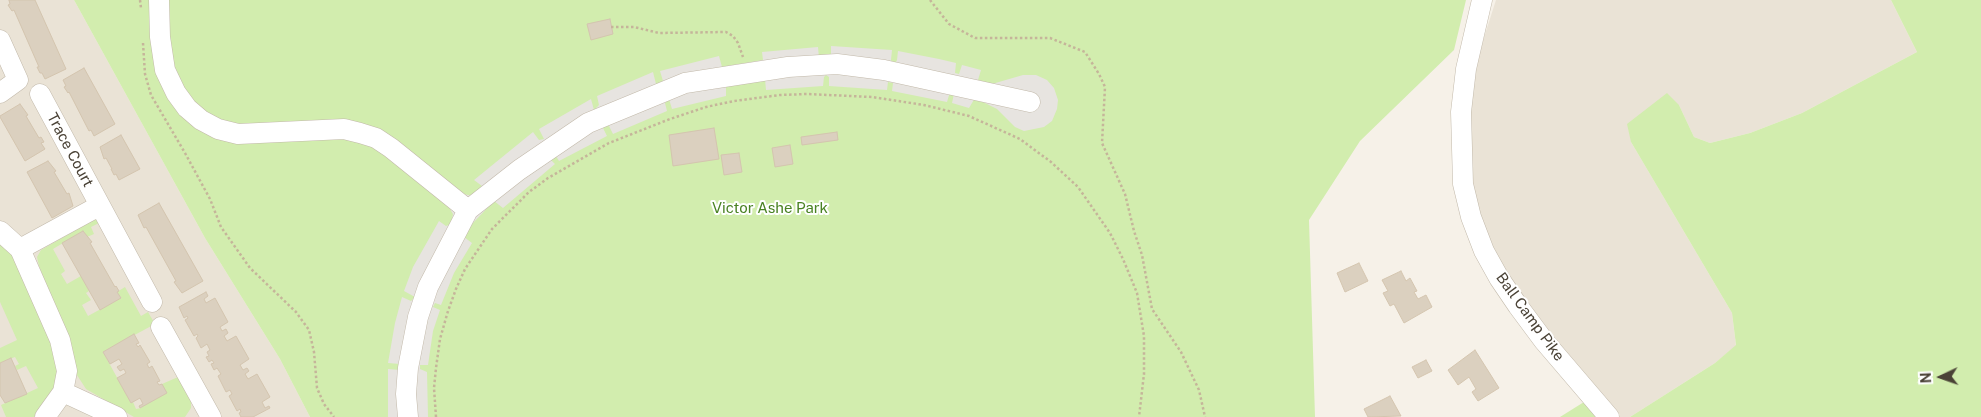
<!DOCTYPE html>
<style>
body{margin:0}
#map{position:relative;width:1981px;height:417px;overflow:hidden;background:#f6f1e8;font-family:"Public Sans",sans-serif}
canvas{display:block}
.north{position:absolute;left:1916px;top:352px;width:50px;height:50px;-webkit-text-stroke:4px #fff;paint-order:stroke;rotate:267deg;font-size:14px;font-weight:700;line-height:20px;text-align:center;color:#4a4236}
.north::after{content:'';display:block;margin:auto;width:18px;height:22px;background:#4a4236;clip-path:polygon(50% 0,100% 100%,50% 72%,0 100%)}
</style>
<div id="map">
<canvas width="1981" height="417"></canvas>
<div class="north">N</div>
</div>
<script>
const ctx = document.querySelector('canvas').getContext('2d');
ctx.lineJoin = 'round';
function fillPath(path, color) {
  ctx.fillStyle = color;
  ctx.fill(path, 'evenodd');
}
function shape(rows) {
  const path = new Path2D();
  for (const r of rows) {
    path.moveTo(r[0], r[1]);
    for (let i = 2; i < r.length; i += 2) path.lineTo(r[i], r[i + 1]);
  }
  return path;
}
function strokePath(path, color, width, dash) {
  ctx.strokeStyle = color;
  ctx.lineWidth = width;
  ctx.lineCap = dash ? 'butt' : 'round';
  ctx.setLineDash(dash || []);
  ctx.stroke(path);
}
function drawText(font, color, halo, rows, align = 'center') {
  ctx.font = font + ' "Public Sans",sans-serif';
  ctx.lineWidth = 4;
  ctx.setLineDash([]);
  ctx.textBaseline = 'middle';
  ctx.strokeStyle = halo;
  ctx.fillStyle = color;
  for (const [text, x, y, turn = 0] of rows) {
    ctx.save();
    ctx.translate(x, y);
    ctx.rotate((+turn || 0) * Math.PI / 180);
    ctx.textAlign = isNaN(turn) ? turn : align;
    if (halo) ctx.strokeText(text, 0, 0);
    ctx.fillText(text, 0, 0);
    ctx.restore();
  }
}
const residential = shape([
 [0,0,74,0,205,238,280,359,310,417,0,417],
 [1496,0,1891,0,1917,52,1802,113,1750,133,1710,143,1694,137,1679,105,1631,142,1732,313,1736,346,1715,363,1630,417,1617,417,1518,295,1484,229,1471,179,1469,138,1471,87,1479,53]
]);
const green = shape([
 [74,0,1466,0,1454,50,1360,141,1309,220,1315,417,310,417,280,359,205,238],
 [1891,0,1981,0,1981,417,1630,417,1715,363,1736,345,1732,313,1631,142,1627,124,1667,93,1679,105,1694,137,1710,143,1750,133,1802,113,1917,52],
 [97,218,99,223,91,227,94,234,87,237,83,231,53,249,65,271,61,274,67,284,81,276,89,291,86,293,91,300,82,305,88,316,121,298,117,292,125,287,141,316,148,312,155,324,103,352,131,403,133,402,136,409,141,408,162,384,178,377,191,401,191,408,185,417,134,417,86,389,75,372,62,325,39,266,37,257,41,250],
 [0,241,19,263,48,334,58,371,53,395,34,417,6,417,1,405,38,388,26,366,17,370,15,366,19,364,15,357,0,363,0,348,17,340,0,302],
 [1592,397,1608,417,1560,417]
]);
const parking = shape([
 [831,46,892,50,891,60,892,64,895,64,897,60,898,51,939,59,956,63,955,73,959,74,962,65,981,70,978,80,992,84,1023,75,1036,75,1047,80,1054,88,1058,100,1057,109,1052,121,1044,127,1024,131,1015,127,997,109,975,98,969,108,952,103,954,94,950,92,947,102,892,91,893,83,888,82,887,90,829,86,829,77,826,75,824,77,823,86,766,90,765,79,726,86,726,96,672,109,669,99,665,103,667,111,613,134,607,122,602,126,607,136,559,161,554,153,549,158,555,164,503,208,494,201,472,224,464,237,472,243,454,273,441,305,435,303,433,307,440,310,433,331,428,365,420,365,420,369,427,372,428,417,388,417,388,369,400,370,400,364,388,363,395,323,402,297,411,301,415,297,404,291,413,267,439,221,446,226,451,224,453,214,447,204,460,193,472,196,482,186,474,180,533,132,539,140,544,139,539,129,591,99,594,110,599,105,597,96,653,72,656,84,663,81,660,71,719,56,722,67,763,60,762,52,818,47,819,58,831,56]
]);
const building = shape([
 [9,0,35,0,66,69,45,79,42,73,40,73,37,67,39,67,14,10,12,11,8,5,10,4,9,0],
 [610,19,613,34,591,40,587,24,610,19],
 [84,68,115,124,94,136,91,130,89,131,69,92,68,93,64,87,66,86,63,80,84,68],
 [20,104,28,115,26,116,39,138,41,137,44,142,41,143,45,149,25,161,0,117,0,116,20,104],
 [714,128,719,159,673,166,669,135,714,128],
 [837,132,838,140,802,145,801,137,837,132],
 [121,135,140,169,119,180,116,174,114,175,111,169,112,169,106,158,104,159,100,147,121,135],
 [790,145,793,164,775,167,772,148,790,145],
 [739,153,742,172,724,175,721,155,739,153],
 [48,161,56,171,54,172,67,194,69,193,73,206,52,218,27,172,48,161],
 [159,203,203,281,182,293,174,282,176,281,146,227,144,228,138,215,159,203],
 [83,231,92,242,90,243,115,287,116,286,119,291,117,292,121,298,100,310,62,243,83,231],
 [1359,263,1368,281,1345,292,1337,273,1359,263],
 [1401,271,1406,281,1410,278,1417,291,1414,292,1418,299,1426,295,1432,307,1404,323,1394,304,1390,306,1383,293,1388,291,1382,280,1401,271],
 [206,292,208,296,204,299,206,303,215,298,228,322,220,327,222,331,226,329,228,333,224,336,227,341,236,336,249,359,240,365,243,370,247,368,249,371,245,374,248,379,257,374,270,397,262,402,265,408,269,406,270,408,253,417,241,417,239,413,241,412,240,409,237,411,229,396,232,394,230,390,226,392,218,376,221,374,217,368,214,370,211,364,214,363,212,360,209,362,206,357,209,356,207,352,210,350,207,344,201,348,196,338,198,336,197,334,194,336,185,320,188,318,187,316,184,318,179,307,206,292],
 [134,334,139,343,136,344,138,347,140,345,150,362,147,364,149,368,152,366,160,381,157,382,159,385,162,384,167,393,140,408,139,406,143,404,140,398,131,403,117,378,126,373,124,369,120,371,117,367,122,364,119,359,110,364,103,352,134,334],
 [1475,350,1499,388,1478,401,1472,392,1476,389,1469,377,1458,385,1448,370,1475,350],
 [11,358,27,394,5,403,0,395,0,363,11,358],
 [1426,360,1432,371,1418,378,1412,367,1426,360],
 [1390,396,1401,416,1368,417,1364,409,1390,396]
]);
const path = shape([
 [140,0,141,8],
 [930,0,949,24,975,38,1050,38,1085,52,1099,74,1105,87,1102,143,1125,194,1134,231,1142,255,1152,309,1181,352,1199,390,1205,417],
 [611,27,634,27,659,33,726,32,733,36,738,43,743,57],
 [143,43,145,74,151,95,185,153,210,199,221,227,250,268,296,312,309,330,314,352,317,388,324,404,334,417],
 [436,417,434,388,436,368,440,339,448,311,456,289,465,269,492,229,529,192,548,178,609,143,670,119,706,107,734,101,780,95,807,94,872,97,924,105,969,116,1020,139,1051,162,1078,187,1110,233,1123,259,1137,293,1144,336,1144,374,1139,417]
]);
const minor = shape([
 [159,0,160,37,165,70,176,93,187,108,201,120,218,129,238,134,344,129,360,133,376,138,391,148,468,210],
 [1482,0,1466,69,1461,112,1463,184,1471,217,1484,251,1499,278,1518,306,1544,341,1609,417],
 [0,40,18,80,0,93],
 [40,94,152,302],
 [0,231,20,249,60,340,67,371,63,392,45,417],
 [20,249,99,206],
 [161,327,211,417],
 [63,392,117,417],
 [408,417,406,394,408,368,418,317,428,287,468,210,519,170,588,123,685,83,788,67,837,64,884,70,1030,102]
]);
const streetNames = [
 ["Trace Court",70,150,62],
 ["Ball Camp Pike",1530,317,54]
];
const parkNames = [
 ["Victor Ashe Park",770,208]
];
fillPath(residential, '#eae3d6');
fillPath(green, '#d2edae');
fillPath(parking, '#e7e4e0');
fillPath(building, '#dbd0bf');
strokePath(building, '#d4c5af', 1);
strokePath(minor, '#c2b9aa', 21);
strokePath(path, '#c5b59a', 2.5, [2.5, 2.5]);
strokePath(minor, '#fff', 20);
drawText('15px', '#4a4236', '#fff', streetNames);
drawText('15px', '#498223', '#fff', parkNames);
</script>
